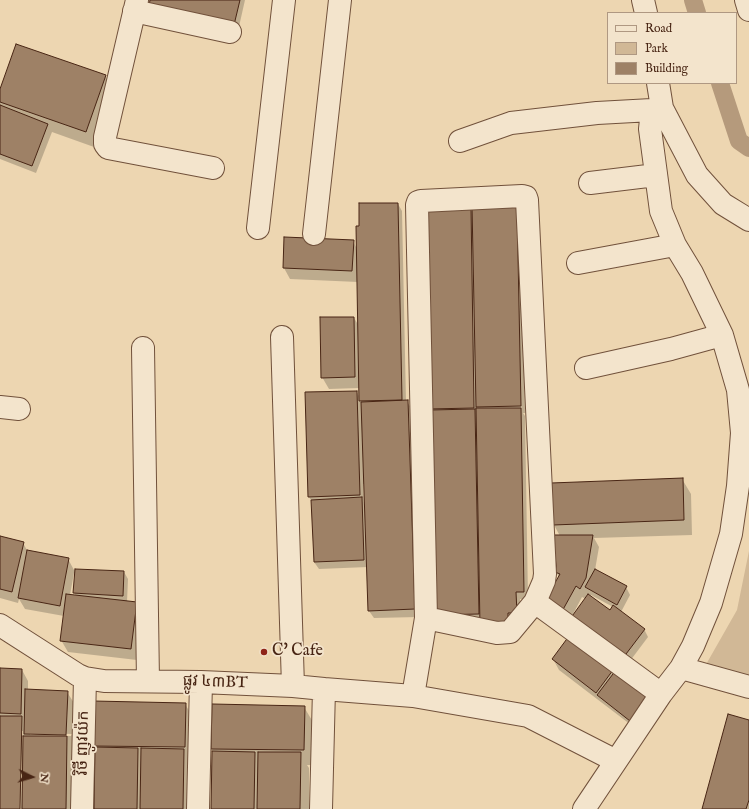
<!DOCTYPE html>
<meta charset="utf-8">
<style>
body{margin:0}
#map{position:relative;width:749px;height:809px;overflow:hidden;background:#edd6b1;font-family:"IM FELL English",serif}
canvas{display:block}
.legend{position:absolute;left:607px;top:12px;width:130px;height:72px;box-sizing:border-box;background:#f3e4cc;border:1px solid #af9882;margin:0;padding:5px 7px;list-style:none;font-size:12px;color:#482514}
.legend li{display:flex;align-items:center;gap:8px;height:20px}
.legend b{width:20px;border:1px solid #af9882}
.north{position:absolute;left:12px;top:757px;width:40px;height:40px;-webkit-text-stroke:3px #f3e4cc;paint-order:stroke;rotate:95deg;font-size:11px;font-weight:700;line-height:16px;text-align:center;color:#482514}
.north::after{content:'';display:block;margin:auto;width:14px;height:18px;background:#482514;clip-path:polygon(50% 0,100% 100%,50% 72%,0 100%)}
</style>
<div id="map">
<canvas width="749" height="809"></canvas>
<ul class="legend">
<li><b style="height:5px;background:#f3e4cc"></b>Road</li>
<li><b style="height:11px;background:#d1b896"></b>Park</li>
<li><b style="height:11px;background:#9e8166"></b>Building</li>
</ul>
<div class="north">N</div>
</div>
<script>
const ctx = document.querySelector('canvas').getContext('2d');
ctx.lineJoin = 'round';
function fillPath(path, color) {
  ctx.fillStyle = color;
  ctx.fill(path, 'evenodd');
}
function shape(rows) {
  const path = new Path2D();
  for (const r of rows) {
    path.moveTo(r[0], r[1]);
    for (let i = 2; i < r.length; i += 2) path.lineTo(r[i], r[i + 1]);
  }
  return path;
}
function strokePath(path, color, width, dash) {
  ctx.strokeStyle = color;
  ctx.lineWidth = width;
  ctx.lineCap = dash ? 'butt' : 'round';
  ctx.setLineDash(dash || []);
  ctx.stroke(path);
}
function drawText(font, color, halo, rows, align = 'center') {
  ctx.font = font + ' "IM FELL English","Noto Sans Khmer",serif';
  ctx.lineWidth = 3.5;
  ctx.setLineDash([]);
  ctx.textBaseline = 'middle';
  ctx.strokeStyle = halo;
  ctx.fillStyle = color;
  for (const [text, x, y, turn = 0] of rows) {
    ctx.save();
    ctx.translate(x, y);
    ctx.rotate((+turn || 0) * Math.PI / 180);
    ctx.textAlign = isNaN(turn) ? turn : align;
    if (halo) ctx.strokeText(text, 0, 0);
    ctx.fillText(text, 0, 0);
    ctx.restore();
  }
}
const green = shape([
 [749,551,749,676,704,668,737,610]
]);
const shadow = shape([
 [151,0,245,0,238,31],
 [105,76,114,91,94,147,52,132,36,173,0,159,0,92],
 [398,204,402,211,406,402,407,402,412,409,419,617,374,618,369,611,368,567,319,569,314,562,312,502,309,497,357,392,360,398,360,388,329,389,322,377,354,318,359,326,358,282,290,279,284,268,353,241,357,249,360,227],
 [363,484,365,484,366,506,364,503],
 [470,208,473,213,521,214,525,413,523,413,525,416,528,599,520,599,520,620,439,622,431,411],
 [682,479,691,494,692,535,594,538,599,547,595,570,626,587,630,595,621,612,644,629,648,637,627,665,552,613,559,577,556,572,560,536,554,525],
 [591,595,613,607,610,611,590,596],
 [582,597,586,599,573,616,572,616],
 [0,537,23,543,28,552,68,559,74,570,124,572,128,579,127,602,136,603,137,660,68,652,61,640,64,616,25,609,19,599,18,603,0,598],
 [74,573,76,573,74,593,76,596,70,595],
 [553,659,615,667,635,728,559,670],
 [0,669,22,670,28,681,28,690,67,692,74,703,72,746,75,752,74,809,21,809,23,731,21,731,19,809,0,809],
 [30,733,72,734,71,736,30,735],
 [185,704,194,719,191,809,95,809,96,751,93,745],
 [304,707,313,722,312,765,307,765,309,768,309,809,212,809,214,752,212,749],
 [749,721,749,809,703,809]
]);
const canal = shape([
 [693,0,697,13],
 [720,83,739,141,749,148]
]);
const building = shape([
 [150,0,240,0,234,25,149,6,150,0],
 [16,44,106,75,86,132,0,102,0,89,16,44],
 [0,105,48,124,32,166,0,154,0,105],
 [359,203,398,203,402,400,359,401,356,226,359,226,359,203],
 [517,205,521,406,476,407,472,206,517,205],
 [471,207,474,408,429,409,425,208,471,207],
 [284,237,354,240,352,271,283,268,284,237],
 [320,317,354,317,355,377,321,378,320,317],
 [357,391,360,495,308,497,305,392,357,391],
 [408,400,415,609,368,611,361,402,408,400],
 [476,408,521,408,524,592,516,592,517,613,508,613,508,625,480,626,476,408],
 [475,409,479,614,434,615,430,410,475,409],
 [683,478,684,520,553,525,551,483,683,478],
 [362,497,364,560,314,562,311,500,362,497],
 [553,535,593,535,586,578,580,589,576,586,560,615,544,602,560,574,555,572,556,566,553,535],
 [0,536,24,542,12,592,0,589,0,536],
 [27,550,69,558,60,606,18,598,27,550],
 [75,569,124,571,123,596,73,593,75,569],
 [595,569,627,586,617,605,585,587,595,569],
 [66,594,137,602,131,649,60,641,66,594],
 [588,594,610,610,613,605,645,629,623,658,570,619,588,594],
 [572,632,616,666,596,693,552,659,572,632],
 [0,668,22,669,21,714,0,713,0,668],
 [616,670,650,696,630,721,597,695,616,670],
 [25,689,68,691,66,735,24,734,25,689],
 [93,701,186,703,185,747,92,746,93,701],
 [212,704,305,706,304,750,211,749,212,704],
 [728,714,749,720,749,800,746,809,702,809,728,714],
 [0,716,22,716,20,809,0,809,0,716],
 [23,736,67,736,66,809,22,809,23,736],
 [95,747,138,748,137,809,94,809,95,747],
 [141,748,184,749,183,809,140,809,141,748],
 [212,751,255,752,254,809,211,809,212,751],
 [258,752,301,752,300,809,257,809,258,752]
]);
const minor = shape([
 [137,0,105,137,105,144,108,148,213,168],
 [643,0,646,13],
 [746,0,749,10],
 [134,11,230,32],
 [658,83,662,108],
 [460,141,511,123,597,113,652,110,662,108,697,175,723,204,749,220],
 [590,183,656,175],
 [258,228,284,0],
 [314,234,340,0],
 [578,263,675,245],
 [282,337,293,686],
 [143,348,148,681],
 [586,368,671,349,722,335],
 [0,407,19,409],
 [535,602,661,694],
 [0,625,78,675,85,678,104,681,201,682,293,686,324,689,321,809],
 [681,668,749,687],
 [324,689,413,696,528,716,616,761],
 [413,696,426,618,417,205,418,202,421,201,522,196,526,197,527,200,545,574,544,581,535,602,510,632,497,633,426,618],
 [82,809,85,678],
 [198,809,201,682],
 [584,809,661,694,681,668,693,646,711,603,731,534,738,486,742,433,738,390,722,335,692,273,675,245,661,211,650,129,652,110]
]);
const markers = [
 [264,652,4,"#8f2418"]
];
const poiNames = [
 ["C' Cafe",272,652]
];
const streetNames = [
 ["ផ្លូវ ៤៣BT",215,683,2],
 ["វិថី ញូវយ៉ក",84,743,-89]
];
fillPath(green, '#d1b896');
fillPath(shadow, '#0003');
strokePath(canal, '#b59a7c', 18);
fillPath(building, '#9e8166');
strokePath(building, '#482514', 1);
strokePath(minor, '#71513b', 24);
strokePath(minor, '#f3e4cc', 22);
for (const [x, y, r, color] of markers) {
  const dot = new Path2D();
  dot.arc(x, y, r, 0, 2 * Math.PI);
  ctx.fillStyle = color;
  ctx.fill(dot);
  strokePath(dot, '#f3e4cc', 1.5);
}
drawText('16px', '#482514', '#f3e4cc', poiNames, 'left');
drawText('16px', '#482514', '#f3e4cc', streetNames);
</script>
